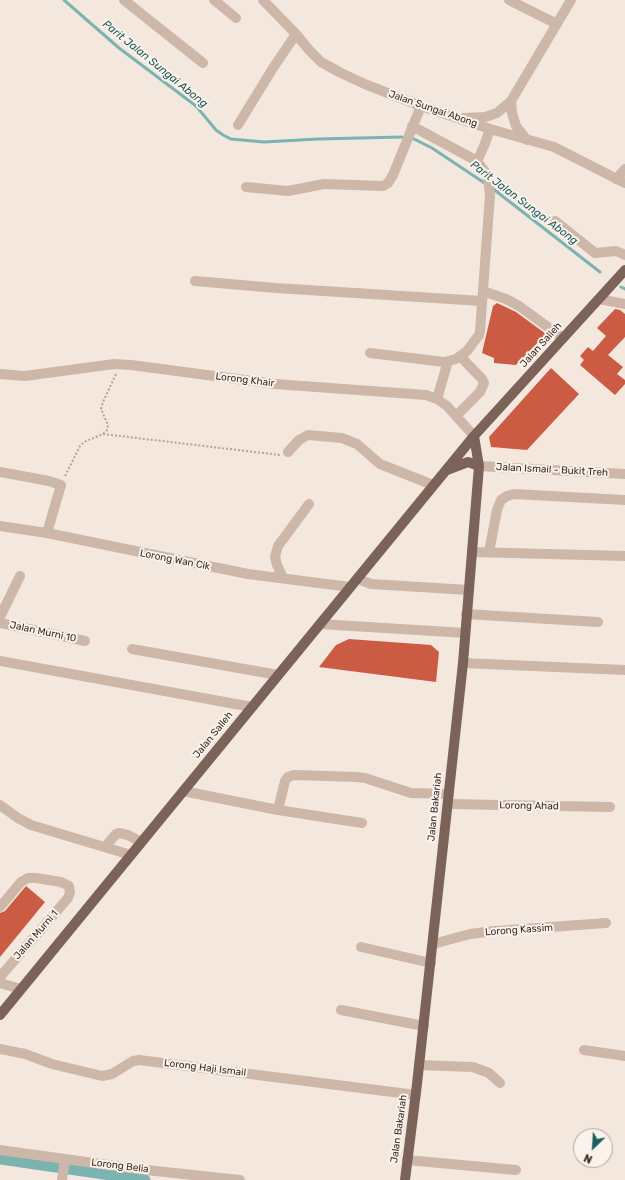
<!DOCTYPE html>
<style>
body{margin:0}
#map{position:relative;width:625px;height:1180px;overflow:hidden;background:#f4e8de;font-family:Rubik,sans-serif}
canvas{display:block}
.north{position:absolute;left:573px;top:1128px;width:40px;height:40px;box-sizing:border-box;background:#fbf2eb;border:1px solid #aea39d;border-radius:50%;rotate:205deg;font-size:11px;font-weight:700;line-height:16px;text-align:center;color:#3a2d29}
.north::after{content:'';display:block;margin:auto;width:14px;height:18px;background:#1c5e5e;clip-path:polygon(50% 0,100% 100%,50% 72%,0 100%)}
</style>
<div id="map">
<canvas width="625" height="1180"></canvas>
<div class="north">N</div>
</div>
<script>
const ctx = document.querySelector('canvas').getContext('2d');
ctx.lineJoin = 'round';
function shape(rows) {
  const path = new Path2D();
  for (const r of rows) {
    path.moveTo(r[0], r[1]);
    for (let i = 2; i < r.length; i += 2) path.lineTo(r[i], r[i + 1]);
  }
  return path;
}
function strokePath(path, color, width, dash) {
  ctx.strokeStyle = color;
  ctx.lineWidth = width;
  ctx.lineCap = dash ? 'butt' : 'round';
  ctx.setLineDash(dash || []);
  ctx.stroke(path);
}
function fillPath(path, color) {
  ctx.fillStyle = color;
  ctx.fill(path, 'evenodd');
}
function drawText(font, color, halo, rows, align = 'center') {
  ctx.font = font + ' Rubik,sans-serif';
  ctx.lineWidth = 4;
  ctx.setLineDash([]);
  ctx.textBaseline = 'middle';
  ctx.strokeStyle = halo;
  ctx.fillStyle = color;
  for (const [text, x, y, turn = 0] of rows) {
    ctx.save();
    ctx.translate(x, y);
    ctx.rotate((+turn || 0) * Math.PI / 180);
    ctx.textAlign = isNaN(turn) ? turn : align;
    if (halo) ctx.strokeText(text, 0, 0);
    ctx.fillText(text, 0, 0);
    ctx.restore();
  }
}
const stream = shape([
 [64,0,119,48,196,106,216,130,223,135,231,139,264,142,318,139,402,137],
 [414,139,432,148,486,184],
 [492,188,600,272],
 [621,287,625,289]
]);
const canal = shape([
 [0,1159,145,1180]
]);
const building = shape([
 [497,303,516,312,546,334,516,365,494,363,494,358,482,353,493,306],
 [615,309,620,310,625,314,625,337,608,355,623,367,617,374,625,380,625,384,615,395,580,365,584,360,580,356,588,347,593,351,606,336,597,328],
 [551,368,579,394,527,450,491,447,489,437],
 [349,639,431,645,439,652,436,682,319,667,336,645],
 [26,886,45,902,0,957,0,913,5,911]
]);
const path = shape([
 [103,434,280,455],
 [65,476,80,446,84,442,103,434,107,430,108,425,101,409,103,402,116,374]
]);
const minor = shape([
 [124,0,203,63],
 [214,0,236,18],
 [263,0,296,34,309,50,321,62,341,73,367,85,421,106,490,129,554,147,625,183],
 [509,0,557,24],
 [511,101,512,113,516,126,527,140],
 [464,118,485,117,497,113,511,101,571,0],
 [238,125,273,68,296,34],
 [477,161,484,146,490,129],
 [616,179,625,169],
 [246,187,288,191,324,184,383,186,388,183,393,175,421,106],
 [555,221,595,253,616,251,625,255],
 [195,281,276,288,482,301],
 [483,291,506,299,519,306,563,338],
 [599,299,625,304],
 [370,353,444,362,456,359,467,351,479,335,480,331,490,195,488,179,485,172,477,161,412,126],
 [0,374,25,376,114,364,131,365,275,384,426,395,437,399,447,406,474,436],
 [437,399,448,361],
 [456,416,480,392,484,383,482,379,460,356],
 [288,452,299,440,308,435,342,438,357,444,380,464,433,485],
 [479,466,625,474],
 [0,472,49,481,61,485,47,533],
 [0,526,47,533,248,574,350,587],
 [472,552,625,556],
 [489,552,497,510,501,500,507,496,514,494,625,500],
 [359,577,363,581,371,584,469,590],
 [283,578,277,565,275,557,278,546,309,504],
 [466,614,598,622],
 [0,617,20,576],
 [0,623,85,641],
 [320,624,465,633],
 [132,649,278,675],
 [0,661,252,707],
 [463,663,625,670],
 [183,791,278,810,362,823],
 [448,804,610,807],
 [0,805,18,818,31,825,131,855],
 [278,810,285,781,288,777,294,775,357,777,365,778,411,793,449,794],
 [105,847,116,834,119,833,128,835,141,842],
 [0,907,21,882,28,878,36,878,61,882,69,886,70,892,68,898,0,977],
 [433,944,470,934,495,931,606,923],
 [361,947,431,963],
 [0,983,21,989],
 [341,1010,424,1026],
 [0,1049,25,1054,52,1064,102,1076,112,1074,133,1061,139,1060,416,1095],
 [584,1050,625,1056],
 [419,1065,473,1067,489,1073,500,1083],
 [0,1150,137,1169,240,1180],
 [407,1160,516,1170],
 [62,1180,65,1159]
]);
const major = shape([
 [447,470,468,462,479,466],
 [0,1015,474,436,625,270],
 [405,1180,417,1084,463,663,479,466,474,436]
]);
const streetNames = [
 ["Jalan Sungai Abong",433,109,19],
 ["Jalan Salleh",541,345,-48],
 ["Lorong Khair",245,380,7],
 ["Jalan Ismail - Bukit Treh",552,470,3],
 ["Lorong Wan Cik",175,560,11],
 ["Jalan Murni 10",43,632,12],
 ["Jalan Salleh",213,735,-51],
 ["Lorong Ahad",529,806,1],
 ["Jalan Bakariah",435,807,-84],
 ["Lorong Kassim",519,930,-4],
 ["Jalan Murni 1",36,935,-49],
 ["Lorong Haji Ismail",205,1068,7],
 ["Jalan Bakariah",399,1129,-82],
 ["Lorong Belia",120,1166,7]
];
const waterNames = [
 ["Parit Jalan Sungai Abong",155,64,39],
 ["Parit Jalan Sungai Abong",524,203,37]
];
strokePath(stream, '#7bb3b1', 3);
strokePath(canal, '#7bb3b1', 11);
fillPath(building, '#cc5b44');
strokePath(path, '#b9a193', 2, [2, 2]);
strokePath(minor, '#cdb7a9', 10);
strokePath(major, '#7c6359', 10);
drawText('10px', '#3a2d29', '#fbf2eb', streetNames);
drawText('italic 11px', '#1c5e5e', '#fbf2eb', waterNames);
</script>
